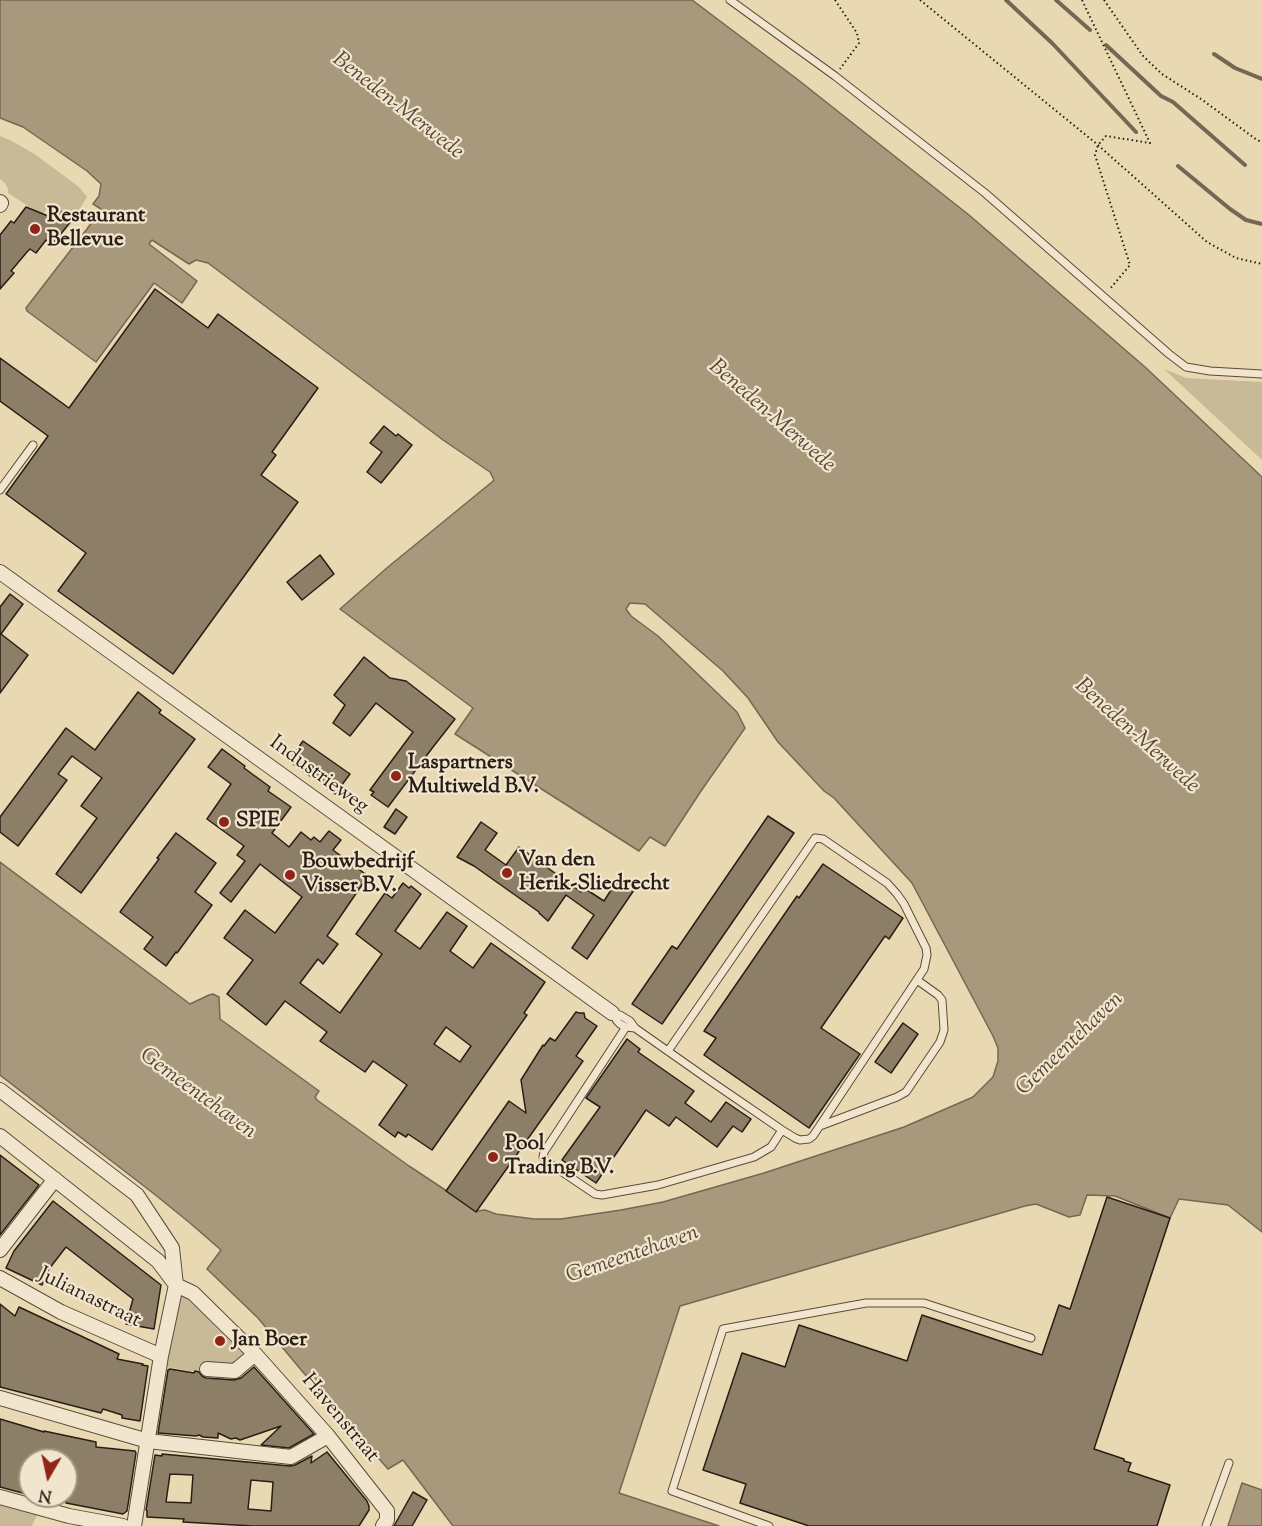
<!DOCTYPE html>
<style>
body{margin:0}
#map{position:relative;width:1262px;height:1526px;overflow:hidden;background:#e9d9b2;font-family:"Sorts Mill Goudy",serif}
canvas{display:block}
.north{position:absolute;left:18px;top:1448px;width:60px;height:60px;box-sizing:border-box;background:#f1e6cd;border:2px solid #a19683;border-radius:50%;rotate:189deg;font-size:16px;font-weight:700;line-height:24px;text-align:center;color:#291d15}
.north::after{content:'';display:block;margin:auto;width:21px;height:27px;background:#8f2418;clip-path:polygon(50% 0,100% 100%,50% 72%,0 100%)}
</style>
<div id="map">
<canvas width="1262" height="1526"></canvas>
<div class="north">N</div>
</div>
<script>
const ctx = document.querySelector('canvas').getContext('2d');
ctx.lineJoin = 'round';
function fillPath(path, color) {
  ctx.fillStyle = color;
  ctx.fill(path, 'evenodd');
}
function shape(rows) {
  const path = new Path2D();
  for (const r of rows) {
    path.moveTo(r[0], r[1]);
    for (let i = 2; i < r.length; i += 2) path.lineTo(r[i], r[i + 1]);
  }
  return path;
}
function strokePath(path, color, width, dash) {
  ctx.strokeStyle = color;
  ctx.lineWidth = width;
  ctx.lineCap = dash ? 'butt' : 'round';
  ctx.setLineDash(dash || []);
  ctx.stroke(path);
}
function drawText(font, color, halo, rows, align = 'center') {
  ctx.font = font + ' "Sorts Mill Goudy",serif';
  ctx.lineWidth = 4.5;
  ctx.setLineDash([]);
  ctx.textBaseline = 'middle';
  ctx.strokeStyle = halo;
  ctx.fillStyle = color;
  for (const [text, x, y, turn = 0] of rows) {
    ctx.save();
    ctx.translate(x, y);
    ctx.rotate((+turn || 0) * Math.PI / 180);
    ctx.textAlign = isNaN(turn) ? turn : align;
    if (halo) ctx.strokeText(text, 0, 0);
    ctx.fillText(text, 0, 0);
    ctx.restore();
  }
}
const green = shape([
 [0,136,12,141,36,155,79,187,87,197,79,210,68,218,49,206,42,215,8,193,8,189,5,183,0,179],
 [1164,369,1186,378,1262,382,1262,460],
 [183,1295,243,1354,244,1357,241,1361,231,1364,217,1363,205,1361,202,1373,166,1367,177,1296],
 [0,1498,40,1509,32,1526,0,1526]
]);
const water = shape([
 [0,0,692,0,797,79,969,215,1145,367,1262,477,1262,1232,1228,1205,1179,1199,1170,1218,1115,1196,1087,1195,1080,1215,1069,1217,1036,1204,1025,1206,680,1306,619,1493,719,1526,453,1526,403,1460,388,1469,302,1371,258,1318,207,1269,221,1250,190,1223,153,1193,0,1075,0,862,190,1004,209,995,213,994,219,997,220,1019,319,1091,315,1097,317,1100,409,1166,477,1211,485,1210,496,1214,534,1219,561,1219,621,1210,663,1202,764,1173,904,1127,973,1097,993,1077,998,1061,998,1048,993,1036,912,883,834,798,824,791,778,742,748,698,723,671,645,604,630,603,626,609,631,616,658,636,737,712,745,728,701,791,665,846,650,837,639,851,455,734,473,708,340,609,388,567,492,482,494,480,490,472,443,440,208,263,196,260,189,264,152,240,149,244,197,281,182,303,154,283,96,362,27,311,26,308,87,229,101,209,93,204,99,196,101,184,87,171,23,127,0,118,0,0],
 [1242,1483,1262,1490,1262,1526,1228,1526,1242,1483]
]);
const stream = shape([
 [1006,0,1052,43,1136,132],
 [1056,0,1090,30],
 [1106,45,1161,96,1173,102,1245,165],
 [1214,54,1235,68,1262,79],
 [1178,166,1230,209,1246,220,1262,224]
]);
const building = shape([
 [26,207,48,216,55,207,72,220,52,245,46,240,36,253,30,249,27,252,11,271,14,273,0,289,0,235,11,221,14,223,26,207],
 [155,289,208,328,218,314,318,388,272,452,276,455,261,475,298,502,173,674,58,591,86,553,6,494,48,436,0,401,0,358,69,408,155,289],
 [384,426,396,436,398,434,412,445,381,483,367,472,382,452,370,443,384,426],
 [320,555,334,574,302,600,287,582,320,555],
 [10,594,23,604,1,634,28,655,0,693,0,607,10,594],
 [364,657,390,678,406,681,455,719,433,747,388,807,371,795,374,792,370,790,413,732,376,703,350,736,333,723,345,705,334,695,364,657],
 [138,692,161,710,159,713,195,739,81,893,56,874,97,818,81,806,102,778,72,756,58,774,67,780,18,846,0,832,0,817,66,728,95,750,138,692],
 [303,741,350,774,335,794,289,761,303,741],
 [222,749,245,766,244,768,270,787,268,791,291,807,272,833,289,847,301,832,311,840,314,837,320,842,329,831,341,840,333,850,368,876,327,936,338,944,323,964,318,959,300,983,340,1013,382,954,356,934,385,893,392,898,403,883,409,888,411,886,421,894,395,931,420,949,447,912,467,926,450,951,473,968,491,943,545,982,524,1013,527,1015,432,1150,408,1134,406,1137,398,1132,395,1137,379,1125,407,1085,373,1061,365,1072,320,1041,327,1032,285,1001,266,1025,227,994,253,960,224,938,245,910,275,933,302,897,260,864,231,902,220,893,245,861,237,855,244,846,207,819,231,784,208,767,222,749],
 [446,1027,471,1046,460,1062,434,1044,446,1027],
 [396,809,407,817,395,834,384,827,396,809],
 [768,816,794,833,662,1024,632,1004,672,946,677,949,768,816],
 [481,822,497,833,485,850,506,865,519,847,581,892,584,888,604,901,618,879,634,890,587,959,572,948,594,915,566,895,548,921,539,913,539,912,474,866,457,857,481,822],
 [176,833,216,863,195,892,212,905,177,953,176,952,166,966,144,949,153,937,120,912,159,859,157,858,176,833],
 [823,864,903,918,889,939,885,936,821,1028,860,1054,809,1128,704,1055,716,1038,704,1031,797,896,799,898,823,864],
 [576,1012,579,1013,584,1013,585,1018,597,1026,576,1056,583,1061,476,1212,446,1191,509,1101,526,1113,521,1080,543,1045,544,1046,550,1038,555,1041,576,1012],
 [903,1023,918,1034,891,1073,875,1062,903,1023],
 [627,1039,640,1049,638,1052,694,1091,685,1103,711,1122,726,1102,751,1119,742,1132,733,1126,717,1147,676,1117,669,1126,646,1110,596,1183,562,1160,600,1107,586,1098,627,1039],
 [0,1155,39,1185,0,1235,0,1155],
 [1107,1197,1170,1218,1094,1449,1124,1459,1124,1461,1131,1463,1128,1471,1170,1485,1157,1526,809,1526,740,1503,746,1484,703,1470,742,1353,785,1367,799,1325,907,1361,922,1315,1042,1355,1059,1305,1070,1309,1107,1197],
 [53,1201,161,1285,154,1329,126,1324,133,1299,66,1247,49,1269,42,1285,6,1268,14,1251,53,1201],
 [0,1304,15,1316,19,1307,81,1336,119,1354,117,1359,143,1364,142,1365,148,1366,140,1421,122,1418,122,1415,103,1409,101,1413,0,1387,0,1304],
 [254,1367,314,1434,289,1448,261,1445,281,1426,240,1440,236,1438,231,1439,218,1433,218,1438,203,1437,199,1435,196,1436,158,1433,168,1370,170,1369,194,1373,195,1371,199,1372,202,1376,206,1378,234,1380,241,1378,254,1367],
 [0,1419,44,1432,44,1431,96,1442,96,1447,135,1451,136,1453,127,1511,123,1514,66,1503,66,1460,30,1460,30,1495,0,1487,0,1419],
 [327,1452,367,1501,369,1506,369,1510,359,1526,253,1526,183,1522,184,1519,147,1517,147,1511,146,1510,155,1455,162,1456,162,1454,290,1466,295,1465,312,1456,311,1463,327,1452],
 [170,1474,193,1475,191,1503,166,1502,170,1474],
 [251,1480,273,1482,271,1511,248,1509,251,1480],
 [413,1492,427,1500,412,1526,394,1526,413,1492]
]);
const path = shape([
 [835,0,857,33,859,43,840,69],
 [920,0,1098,145,1207,242,1236,258,1262,264],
 [1082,0,1150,143,1106,136,1098,145,1095,155,1130,265,1109,290],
 [1104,0,1143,56,1162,74,1201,99,1257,140,1262,142]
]);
const service = shape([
 [730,0,835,76,985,193,1169,354,1186,367,1210,371,1262,374],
 [0,490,33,445],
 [612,1013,620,1015,630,1021,635,1028,626,1027,620,1024,617,1021,612,1013],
 [626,1027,544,1152,543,1157,546,1161,595,1194,602,1195,658,1185,754,1157,771,1147,782,1130],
 [635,1028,709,1080,782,1130,795,1138,800,1140,809,1139,813,1136,924,969,927,955,926,948,904,904,897,894,887,883,823,839,815,838,668,1051],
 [820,1126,897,1097,906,1092,940,1042,944,1030,942,1000,938,995,917,980],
 [769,1526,672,1491,723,1329,866,1303,924,1303,1031,1338],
 [1206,1526,1229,1463]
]);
const minor = shape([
 [0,202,1,203,0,205],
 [0,572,612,1013],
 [0,1090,137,1195,172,1248,176,1285,161,1356,134,1526],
 [0,1136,158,1261,176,1285,193,1293,255,1354,328,1436,387,1511,387,1520,383,1526],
 [0,1250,55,1179],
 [0,1278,61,1312,161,1356],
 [207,1369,235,1371,255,1354],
 [0,1398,148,1441,291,1457,328,1436],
 [0,1497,69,1516,123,1526]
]);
const markers = [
 [35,229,6,"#8f2418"],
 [396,776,6,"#8f2418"],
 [224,822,6,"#8f2418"],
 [507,873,6,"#8f2418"],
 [290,875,6,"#8f2418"],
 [493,1157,6,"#8f2418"],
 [220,1341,6,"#8f2418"]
];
const poiNames = [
 ["Restaurant",47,217],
 ["Bellevue",47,241],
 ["Laspartners",408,764],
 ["Multiweld B.V.",408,788],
 ["SPIE",236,822],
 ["Van den",519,861],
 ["Herik-Sliedrecht",519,885],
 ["Bouwbedrijf",302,863],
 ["Visser B.V.",302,887],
 ["Pool",505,1145],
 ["Trading B.V.",505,1169],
 ["Jan Boer",232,1341]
];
const streetNames = [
 ["Industrieweg",318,776,36],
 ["Julianastraat",89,1299,26],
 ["Havenstraat",339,1419,50]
];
const waterNames = [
 ["Beneden-Merwede",397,107,38],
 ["Beneden-Merwede",771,417,41],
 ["Beneden-Merwede",1136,737,42],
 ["Gemeentehaven",1071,1045,-44],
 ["Gemeentehaven",197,1095,36],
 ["Gemeentehaven",633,1256,-19]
];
fillPath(green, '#c8b997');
fillPath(water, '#a8997d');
strokePath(water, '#756753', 1.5);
strokePath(stream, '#756753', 4);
fillPath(building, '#8d7f67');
strokePath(building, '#291d15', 1.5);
strokePath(service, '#594c3c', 9);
strokePath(minor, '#594c3c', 16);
strokePath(path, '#291d15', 2, [1.5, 3]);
strokePath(service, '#f1e6cd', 7);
strokePath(minor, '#f1e6cd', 14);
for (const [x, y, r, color] of markers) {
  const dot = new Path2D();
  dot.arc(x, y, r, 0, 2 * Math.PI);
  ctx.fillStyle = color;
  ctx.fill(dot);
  strokePath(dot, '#f1e6cd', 2);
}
drawText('bold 21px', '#291d15', '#f1e6cd', poiNames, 'left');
drawText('21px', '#291d15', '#f1e6cd', streetNames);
drawText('italic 22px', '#554839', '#f1e6cd', waterNames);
</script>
